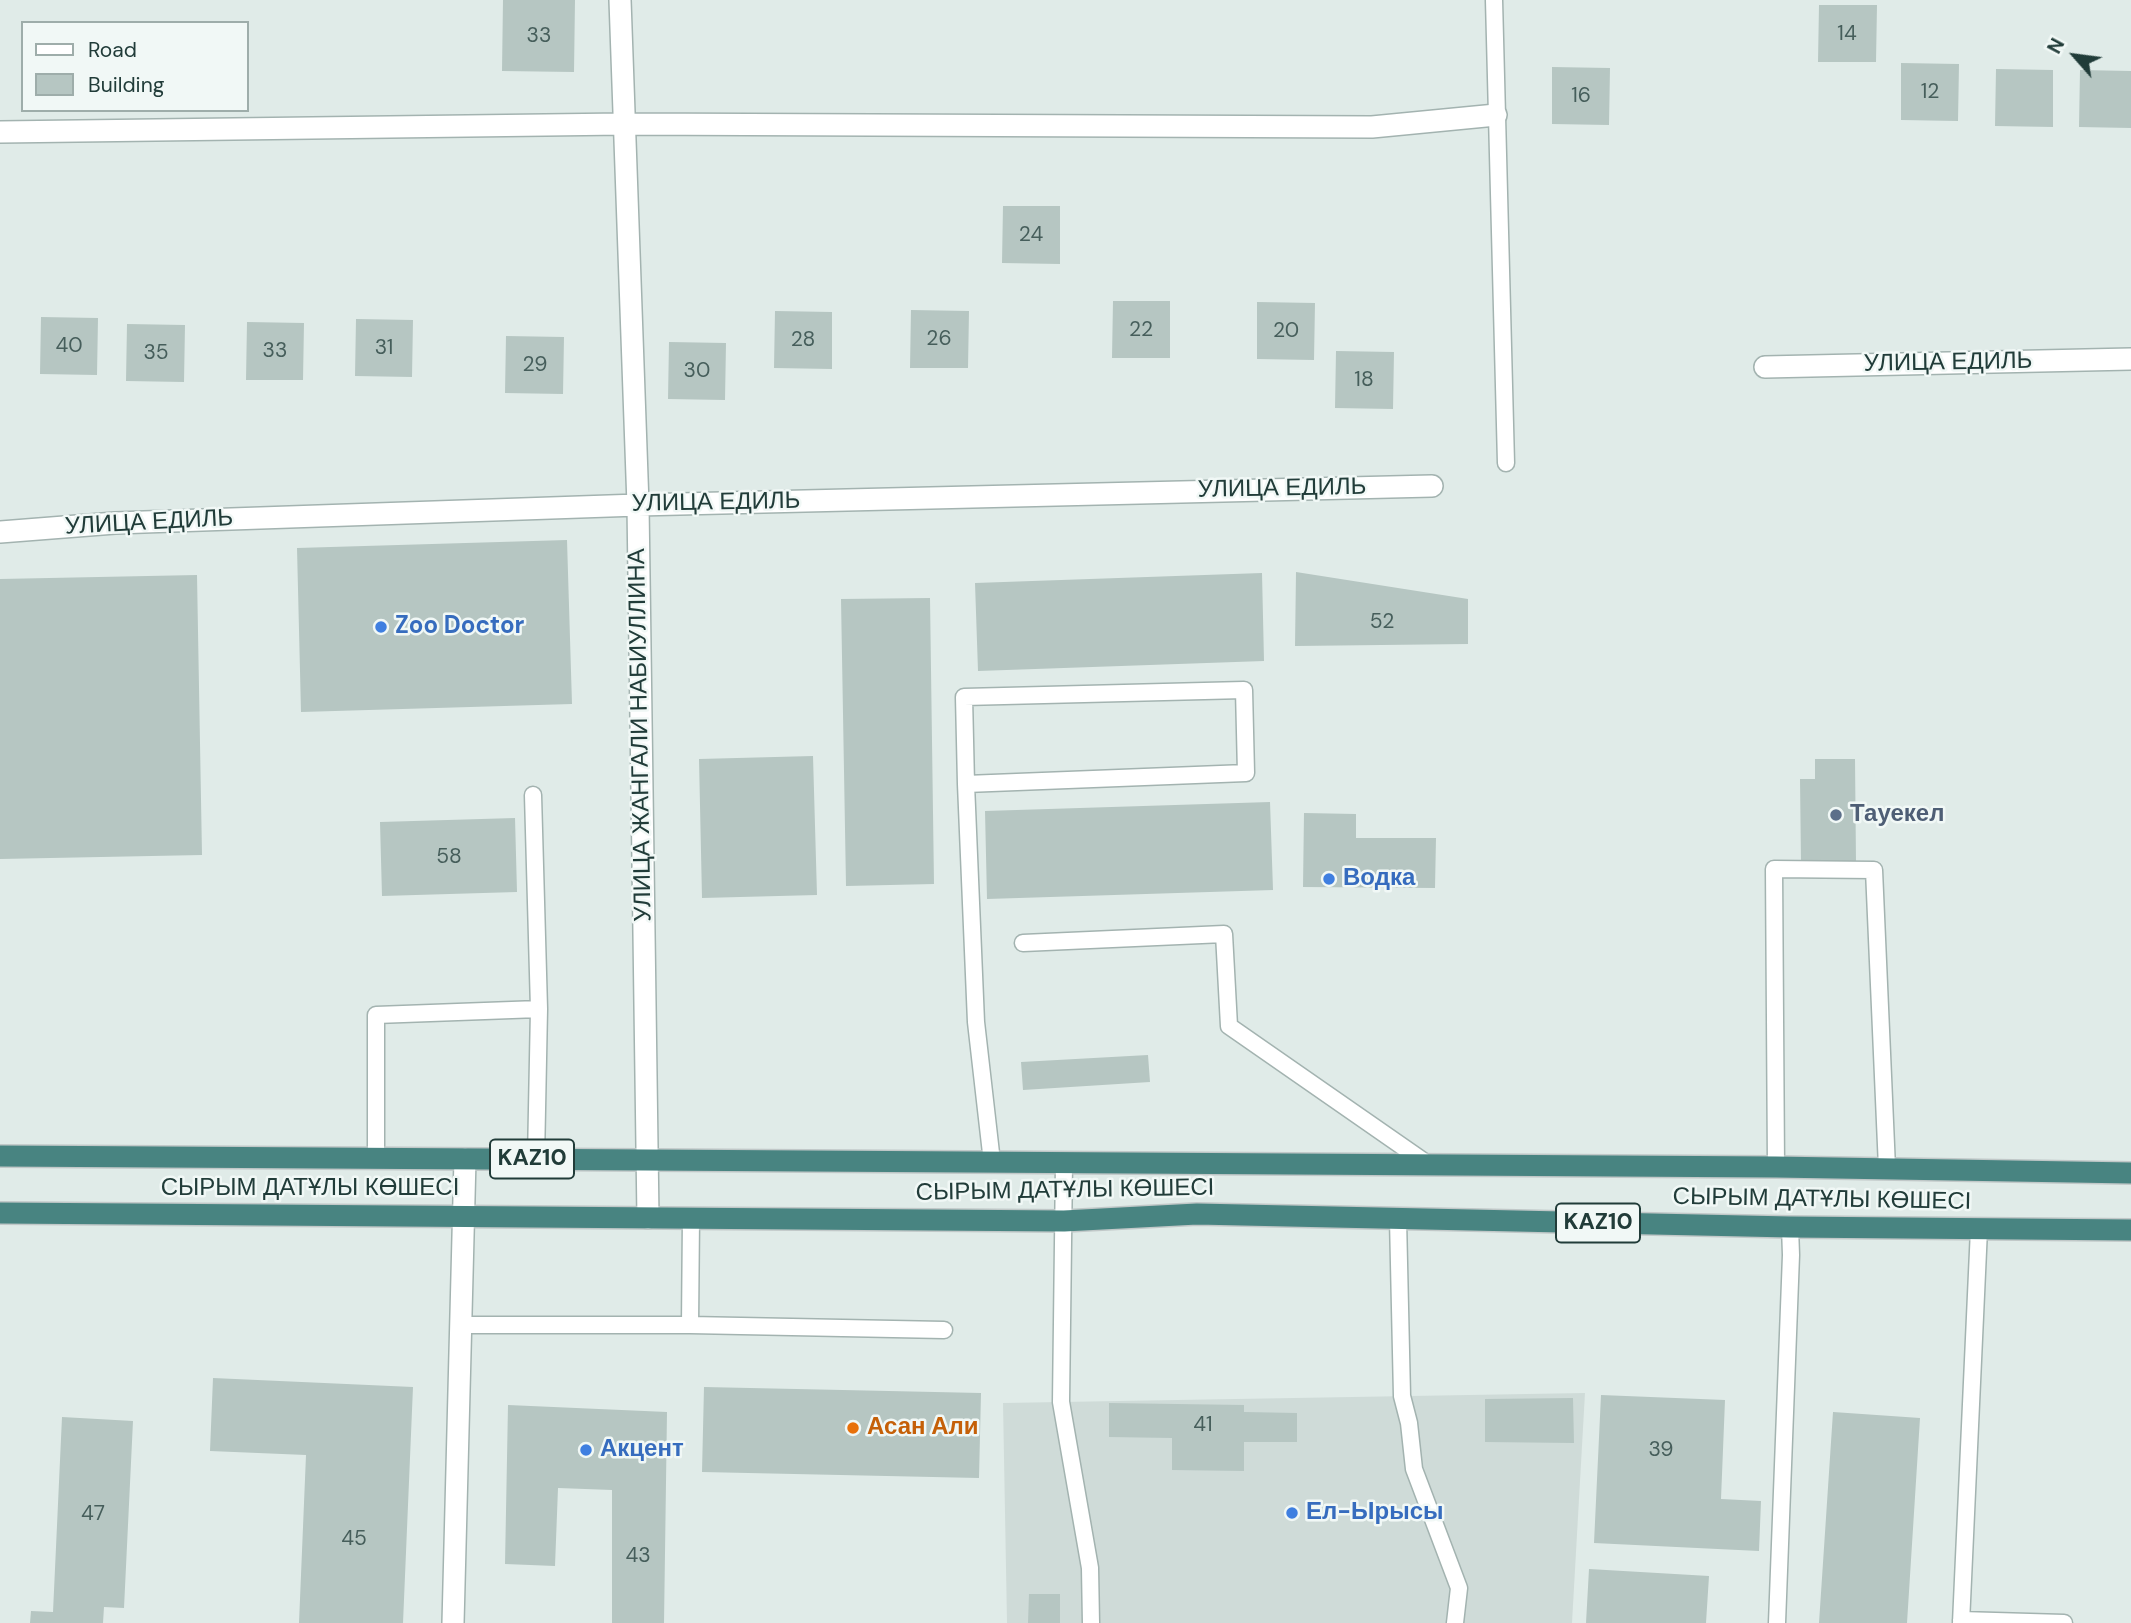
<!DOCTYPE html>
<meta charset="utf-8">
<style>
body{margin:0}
#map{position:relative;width:2131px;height:1623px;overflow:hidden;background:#e0ebe8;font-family:"DM Sans",sans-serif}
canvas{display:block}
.legend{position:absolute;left:21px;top:21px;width:228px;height:91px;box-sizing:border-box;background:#f1f8f6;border:2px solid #9eadaa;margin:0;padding:9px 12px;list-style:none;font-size:21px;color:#213c39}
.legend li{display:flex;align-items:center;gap:14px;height:35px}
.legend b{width:35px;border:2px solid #9eadaa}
.north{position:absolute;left:2040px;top:21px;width:70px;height:70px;-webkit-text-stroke:5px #f1f8f6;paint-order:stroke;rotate:298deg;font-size:19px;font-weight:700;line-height:28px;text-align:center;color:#213c39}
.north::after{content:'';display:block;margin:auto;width:24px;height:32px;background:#213c39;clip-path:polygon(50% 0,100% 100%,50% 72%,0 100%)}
</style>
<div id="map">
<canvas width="2131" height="1623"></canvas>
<ul class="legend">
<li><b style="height:9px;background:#fff"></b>Road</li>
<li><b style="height:19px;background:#b6c6c2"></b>Building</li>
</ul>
<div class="north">N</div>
</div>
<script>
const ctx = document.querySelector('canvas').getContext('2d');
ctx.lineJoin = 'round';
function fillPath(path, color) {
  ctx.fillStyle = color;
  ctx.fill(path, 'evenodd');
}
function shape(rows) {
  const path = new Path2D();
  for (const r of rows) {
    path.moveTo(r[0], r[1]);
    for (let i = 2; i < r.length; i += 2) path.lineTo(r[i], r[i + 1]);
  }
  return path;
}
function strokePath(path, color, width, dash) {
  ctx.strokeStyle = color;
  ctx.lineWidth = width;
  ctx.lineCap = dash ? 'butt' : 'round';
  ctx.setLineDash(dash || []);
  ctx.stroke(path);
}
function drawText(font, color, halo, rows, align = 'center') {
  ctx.font = font + ' "DM Sans",sans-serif';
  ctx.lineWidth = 5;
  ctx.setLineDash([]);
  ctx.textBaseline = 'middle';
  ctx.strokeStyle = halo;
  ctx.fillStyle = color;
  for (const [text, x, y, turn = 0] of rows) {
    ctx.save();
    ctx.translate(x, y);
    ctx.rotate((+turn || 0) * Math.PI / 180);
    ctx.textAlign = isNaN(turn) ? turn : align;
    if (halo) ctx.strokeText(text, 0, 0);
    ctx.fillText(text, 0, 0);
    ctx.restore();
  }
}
const built = shape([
 [1585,1393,1572,1623,1007,1623,1003,1403]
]);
const building = shape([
 [503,0,575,0,574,72,502,71],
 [1819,5,1877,5,1876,62,1818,62],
 [1901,63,1959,64,1958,121,1901,120],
 [1552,67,1610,68,1609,125,1552,124],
 [1996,69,2053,70,2053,127,1995,126],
 [2080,70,2131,71,2131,128,2079,127],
 [1003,206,1060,206,1060,264,1002,263],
 [1113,301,1170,301,1170,358,1112,358],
 [1257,302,1315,303,1314,360,1257,359],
 [911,310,969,311,968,368,910,368],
 [775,311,832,312,832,369,774,368],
 [41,317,98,318,97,375,40,374],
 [356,319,413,320,412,377,355,376],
 [247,322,304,323,303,380,246,380],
 [127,324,185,325,184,382,126,381],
 [506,336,564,337,563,394,505,393],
 [669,342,726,343,725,400,668,399],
 [1336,351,1394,352,1393,409,1335,408],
 [567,540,572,704,301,712,297,548],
 [1296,572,1468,599,1468,644,1295,646],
 [1262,573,1264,661,978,671,975,583],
 [197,575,202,855,0,859,0,579],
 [930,598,934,884,846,886,841,599],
 [813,756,817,895,702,898,699,759],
 [1815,759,1855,759,1856,863,1801,864,1800,779,1815,779],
 [1270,802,1273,890,987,899,985,811],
 [1304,813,1356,814,1356,838,1436,838,1435,888,1303,887],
 [515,818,517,892,382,896,380,822],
 [1148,1055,1150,1082,1023,1090,1021,1062],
 [213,1378,413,1387,403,1623,299,1623,306,1455,210,1451],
 [704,1387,981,1393,979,1478,702,1472],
 [1601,1395,1725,1400,1721,1499,1761,1501,1759,1551,1594,1543],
 [1573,1398,1574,1443,1485,1442,1485,1399],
 [1109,1403,1244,1405,1244,1412,1297,1413,1297,1442,1244,1442,1244,1471,1172,1470,1172,1438,1109,1437],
 [508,1405,667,1412,664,1623,612,1623,612,1490,558,1488,555,1566,505,1564],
 [1833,1412,1920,1418,1907,1623,1819,1623],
 [62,1417,133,1421,124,1608,104,1607,103,1623,30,1623,31,1611,53,1612],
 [1589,1569,1709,1576,1706,1623,1586,1623],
 [1029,1594,1060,1594,1060,1623,1028,1623]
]);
const service = shape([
 [1494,0,1506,463],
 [966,784,1246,773,1244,690,964,697,966,784,976,1022,992,1162],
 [533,795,539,1009],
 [1023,943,1224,934,1229,1026,1429,1165],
 [376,1158,376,1015,539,1009,536,1159],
 [1064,1163,1061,1402,1090,1568,1091,1623],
 [1776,1167,1774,869,1874,870,1887,1168],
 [691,1218,690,1325,944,1330],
 [1398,1219,1402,1396,1409,1423,1414,1469,1459,1588,1455,1623],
 [462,1325,690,1325],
 [1961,1620,2064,1623],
 [1777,1623,1791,1255,1790,1227],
 [1961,1623,1979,1229]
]);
const minor = shape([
 [620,0,638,505,648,1218],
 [0,132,623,124,1372,127,1496,115],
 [1765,367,2131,359],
 [0,532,115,523,638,505,1432,486],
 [453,1623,465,1159]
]);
const trunk = shape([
 [0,1156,1776,1167,2131,1173],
 [0,1213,1064,1221,1197,1214,1790,1227,2131,1230]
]);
const markers = [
 [381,627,7,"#3f7fe0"],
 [1836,815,7,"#5c6f8a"],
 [1329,879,7,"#3f7fe0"],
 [853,1428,7,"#e8710a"],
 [586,1450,7,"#3f7fe0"],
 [1292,1513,7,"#3f7fe0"]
];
const numberNames = [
 ["14",1847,34],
 ["33",539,36],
 ["12",1930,92],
 ["16",1581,96],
 ["24",1031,235],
 ["22",1141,330],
 ["20",1286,331],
 ["26",939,339],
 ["28",803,340],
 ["40",69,346],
 ["31",384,348],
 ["33",275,351],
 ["35",156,353],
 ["29",535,365],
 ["30",697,371],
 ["18",1364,380],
 ["52",1382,622],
 ["58",449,857],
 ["41",1203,1425],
 ["39",1661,1450],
 ["47",93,1514],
 ["45",354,1539],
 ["43",638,1556]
];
const shields = [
 [532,1159,84],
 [1598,1223,84]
];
const shieldNames = [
 ["KAZ10",532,1159],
 ["KAZ10",1598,1223]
];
const streetNames = [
 ["УЛИЦА ЕДИЛЬ",1948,363,-1],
 ["УЛИЦА ЕДИЛЬ",1282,489,-1],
 ["УЛИЦА ЕДИЛЬ",716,503,-1],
 ["УЛИЦА ЕДИЛЬ",149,523,-3],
 ["УЛИЦА ЖАНГАЛИ НАБИУЛЛИНА",641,735,-91],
 ["СЫРЫМ ДАТҰЛЫ КӨШЕСІ",310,1189],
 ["СЫРЫМ ДАТҰЛЫ КӨШЕСІ",1065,1191,-1],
 ["СЫРЫМ ДАТҰЛЫ КӨШЕСІ",1822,1200,1]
];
const shopNames = [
 ["Zoo Doctor",395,627],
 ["Водка",1343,879],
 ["Акцент",600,1450],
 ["Ел-Ырысы",1306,1513]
];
const serviceNames = [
 ["Тауекел",1850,815]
];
const foodNames = [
 ["Асан Али",867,1428]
];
fillPath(built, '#cfdbd8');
fillPath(building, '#b6c6c2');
strokePath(service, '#a3b3b0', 19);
strokePath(minor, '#a3b3b0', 24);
strokePath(trunk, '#c1c8c8', 24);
strokePath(service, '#fff', 16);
strokePath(minor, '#fff', 21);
strokePath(trunk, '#488481', 21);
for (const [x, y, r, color] of markers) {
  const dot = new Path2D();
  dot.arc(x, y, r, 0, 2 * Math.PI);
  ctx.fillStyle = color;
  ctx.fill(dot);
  strokePath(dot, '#f1f8f6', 2.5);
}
drawText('21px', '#465e5b', null, numberNames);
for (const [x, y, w] of shields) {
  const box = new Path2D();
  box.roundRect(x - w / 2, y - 19.5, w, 39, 5);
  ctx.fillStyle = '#f1f8f6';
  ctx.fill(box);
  strokePath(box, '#213c39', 2);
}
drawText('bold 23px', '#213c39', null, shieldNames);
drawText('24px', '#213c39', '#f1f8f6', streetNames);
drawText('bold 24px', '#366cbe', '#f1f8f6', shopNames, 'left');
drawText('bold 24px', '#4e5e75', '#f1f8f6', serviceNames, 'left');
drawText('bold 24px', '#c56008', '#f1f8f6', foodNames, 'left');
</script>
